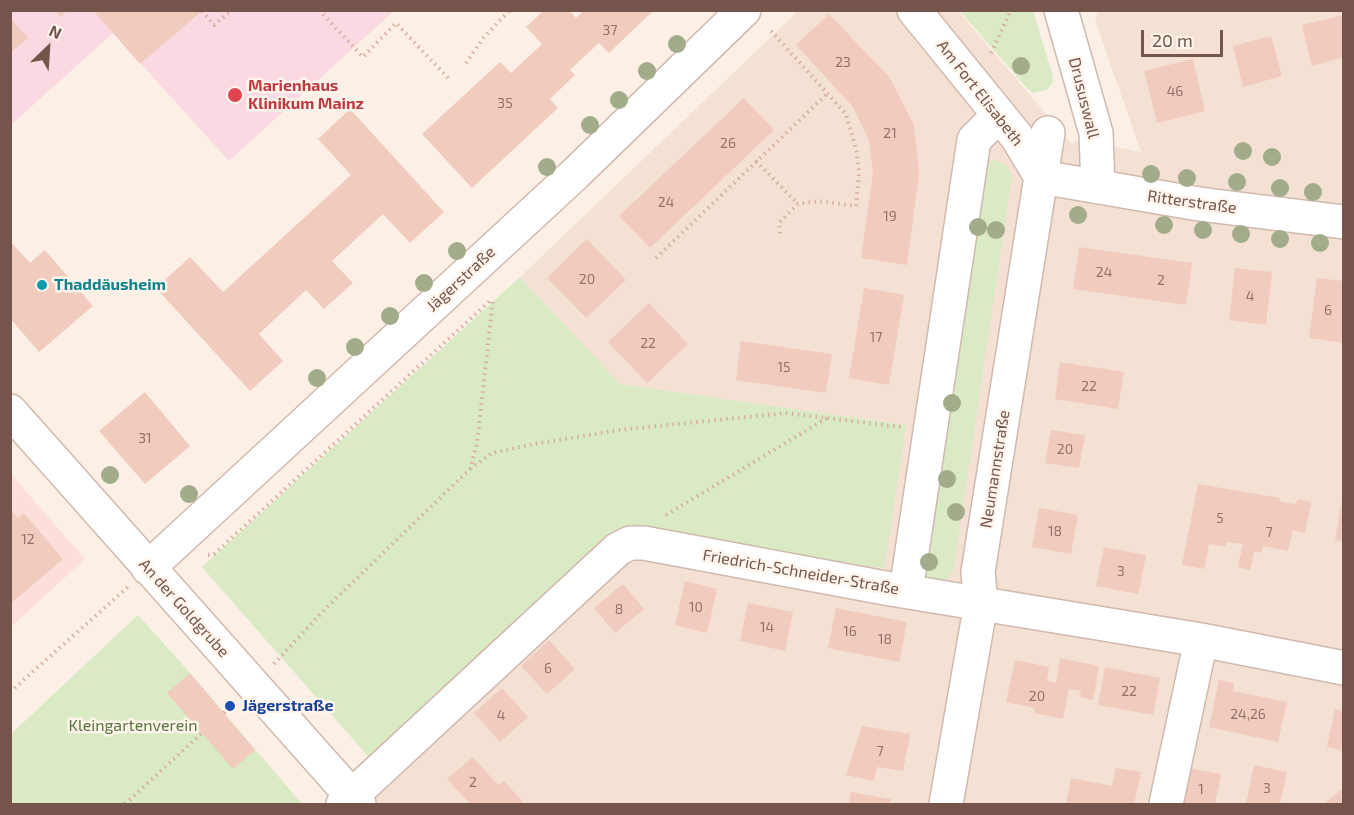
<!DOCTYPE html>
<meta charset="utf-8">
<style>
body{margin:0}
#map{position:relative;width:1354px;height:815px;overflow:hidden;background:#fcf0e6;font-family:"Exo 2",sans-serif}
canvas{display:block}
.frame{position:absolute;inset:0;border:12px solid #75544b;pointer-events:none}
.north{position:absolute;left:18px;top:18px;width:60px;height:60px;-webkit-text-stroke:4px #fff5ec;paint-order:stroke;rotate:25deg;font-size:16px;font-weight:700;line-height:24px;text-align:center;color:#75544b}
.north::after{content:'';display:block;margin:auto;width:21px;height:27px;background:#75544b;clip-path:polygon(50% 0,100% 100%,50% 72%,0 100%)}
.scale{position:absolute;left:1141px;top:30px;width:82px;height:27px;box-sizing:border-box;border:3px solid #75544b;border-top:0;padding-left:8px;font-size:18px;line-height:21px;white-space:nowrap;color:#75544b;-webkit-text-stroke:4px #fff5ec;paint-order:stroke}
</style>
<div id="map">
<canvas width="1354" height="815"></canvas>
<div class="frame"></div>
<div class="north">N</div>
<div class="scale">20 m</div>
</div>
<script>
const ctx = document.querySelector('canvas').getContext('2d');
ctx.lineJoin = 'round';
function fillPath(path, color) {
  ctx.fillStyle = color;
  ctx.fill(path, 'evenodd');
}
function shape(rows) {
  const path = new Path2D();
  for (const r of rows) {
    path.moveTo(r[0], r[1]);
    for (let i = 2; i < r.length; i += 2) path.lineTo(r[i], r[i + 1]);
  }
  return path;
}
function strokePath(path, color, width, dash) {
  ctx.strokeStyle = color;
  ctx.lineWidth = width;
  ctx.lineCap = dash ? 'butt' : 'round';
  ctx.setLineDash(dash || []);
  ctx.stroke(path);
}
function drawText(font, color, halo, rows, align = 'center') {
  ctx.font = font + ' "Exo 2",sans-serif';
  ctx.lineWidth = 5;
  ctx.setLineDash([]);
  ctx.textBaseline = 'middle';
  ctx.strokeStyle = halo;
  ctx.fillStyle = color;
  for (const [text, x, y, turn = 0] of rows) {
    ctx.save();
    ctx.translate(x, y);
    ctx.rotate((+turn || 0) * Math.PI / 180);
    ctx.textAlign = isNaN(turn) ? turn : align;
    if (halo) ctx.strokeText(text, 0, 0);
    ctx.fillText(text, 0, 0);
    ctx.restore();
  }
}
const residential = shape([
 [798,11,958,11,1072,144,1079,140,1141,152,1095,20,1098,11,1343,11,1343,804,351,804,607,544,906,425,620,384,520,277]
]);
const commercial = shape([
 [10,473,85,559,11,627,10,627]
]);
const medical = shape([
 [11,11,394,11,229,161,113,33,11,125]
]);
const green = shape([
 [960,11,1033,11,1052,73,1053,82,1047,90,1033,93,1026,87],
 [995,160,1007,166,1012,176,953,571,941,584,925,581,918,565,984,163],
 [520,277,620,384,906,425,884,568,647,531,372,761,202,567],
 [138,615,190,673,302,804,11,804,11,734]
]);
const building = shape([
 [55,10,68,10,60,17],
 [93,10,203,10,140,64],
 [544,10,569,10,576,18,584,10,654,10,609,53,599,43,570,70,575,75,550,99,558,108,472,188,422,134,500,62,511,73,542,44,526,27],
 [829,14,890,78,914,125,919,175,907,265,861,258,873,174,869,141,853,107,796,45],
 [1344,15,1344,57,1312,66,1302,25],
 [10,18,28,38,10,53],
 [1271,36,1282,76,1243,87,1233,46],
 [1193,59,1205,111,1157,123,1144,71],
 [744,98,774,130,650,248,619,216],
 [350,109,444,212,410,243,383,214,332,261,353,283,324,309,306,290,259,334,283,361,250,391,156,288,190,257,223,292,351,175,318,139],
 [587,239,626,280,586,318,547,278],
 [10,241,30,263,45,250,93,306,39,352,10,318],
 [1079,247,1192,263,1186,305,1073,289],
 [1235,268,1272,272,1266,325,1229,320],
 [1317,278,1344,281,1344,343,1309,338],
 [864,288,904,295,889,385,849,378],
 [649,303,688,344,647,383,608,342],
 [741,341,832,354,826,393,736,380],
 [1060,362,1124,372,1118,409,1055,399],
 [145,392,190,446,145,484,99,431],
 [1051,430,1085,435,1079,468,1045,463],
 [1198,484,1280,498,1279,501,1295,504,1299,499,1311,502,1305,533,1293,530,1288,551,1263,546,1262,553,1254,551,1250,570,1238,567,1243,544,1227,542,1226,547,1209,544,1204,569,1182,565],
 [1342,500,1344,500,1344,542,1335,540],
 [1039,508,1078,515,1071,554,1032,547],
 [10,509,18,518,24,513,63,559,10,604],
 [1104,547,1146,555,1138,594,1096,586],
 [685,581,717,589,707,633,675,625],
 [623,584,644,609,615,633,594,608],
 [748,603,793,612,785,651,740,641],
 [836,608,907,622,899,662,828,648],
 [549,640,575,669,547,694,521,666],
 [1060,658,1099,666,1093,700,1080,697,1081,691,1069,689,1063,719,1034,713,1035,708,1006,702,1015,660,1049,667,1047,680,1056,683],
 [1105,667,1160,678,1153,715,1098,705],
 [190,673,255,750,233,769,167,693],
 [1219,680,1234,683,1233,691,1287,702,1278,742,1209,727],
 [502,688,528,717,500,742,474,713],
 [1335,709,1344,711,1344,751,1327,747],
 [862,726,910,734,903,771,877,767,874,781,846,775],
 [473,757,498,785,504,781,524,803,470,804,447,779],
 [1254,765,1287,772,1280,804,1246,804],
 [1116,768,1141,772,1134,804,1066,804,1071,778,1112,786],
 [1188,768,1221,774,1215,804,1181,804],
 [1344,789,1344,804,1324,804,1341,790],
 [851,792,891,799,890,804,849,804]
]);
const path = shape([
 [319,10,363,57,396,23,448,78],
 [202,11,214,25,232,10],
 [771,31,846,114,857,153,859,173,856,206,819,201,798,204,779,223,780,234],
 [991,53,1011,10],
 [466,63,484,37,510,10],
 [756,161,798,204],
 [656,258,829,92],
 [470,469,492,453,534,444,619,430,785,413,901,427],
 [666,515,827,418],
 [208,555,214,554,492,299],
 [274,664,324,610,470,469,477,444,493,299],
 [10,692,128,587],
 [224,713,230,706],
 [125,804,202,733]
]);
const minor = shape([
 [914,10,1017,137,1041,177,1199,204,1344,222],
 [1061,10,1096,133,1098,187],
 [10,411,359,804],
 [148,568,575,174,744,10],
 [906,591,974,140,999,115],
 [343,804,618,549,630,543,644,543,885,588,1201,640,1344,668],
 [946,804,981,603,978,572,1048,133],
 [1166,804,1201,640]
]);
const trees = [
 [677,44],
 [1021,66],
 [647,71],
 [619,100],
 [590,125],
 [1243,151],
 [1272,157],
 [547,167],
 [1151,174],
 [1187,178],
 [1237,182],
 [1280,188],
 [1313,192],
 [1078,215],
 [1164,225],
 [978,227],
 [996,230],
 [1203,230],
 [1241,234],
 [1280,239],
 [1320,243],
 [457,251],
 [424,283],
 [390,316],
 [355,347],
 [317,378],
 [952,403],
 [110,475],
 [947,479],
 [189,494],
 [956,512],
 [929,562]
];
const markers = [
 [235,95,8,"#e0444e"],
 [42,285,6,"#0f9aa8"],
 [230,706,6,"#1a4fb4"]
];
const numberNames = [
 ["37",610,30],
 ["23",843,62],
 ["46",1175,91],
 ["35",505,103],
 ["21",890,133],
 ["26",728,143],
 ["24",666,202],
 ["19",890,216],
 ["24",1104,272],
 ["20",587,279],
 ["2",1161,280],
 ["4",1250,296],
 ["6",1328,310],
 ["17",876,337],
 ["22",648,343],
 ["15",784,367],
 ["22",1089,386],
 ["31",145,438],
 ["20",1065,449],
 ["5",1220,518],
 ["18",1055,531],
 ["7",1269,532],
 ["12",28,539],
 ["3",1121,571],
 ["10",696,607],
 ["8",619,609],
 ["14",767,627],
 ["16",850,631],
 ["18",885,639],
 ["6",548,668],
 ["22",1129,691],
 ["20",1037,696],
 ["24,26",1248,714],
 ["4",501,715],
 ["7",880,751],
 ["2",473,782],
 ["3",1267,788],
 ["1",1201,789]
];
const healthNames = [
 ["Marienhaus",248,86],
 ["Klinikum Mainz",248,104]
];
const streetNames = [
 ["Am Fort Elisabeth",980,93,52],
 ["Drususwall",1084,98,76],
 ["Ritterstraße",1192,202,8],
 ["Jägerstraße",461,279,-43],
 ["Neumannstraße",995,469,-81],
 ["Friedrich-Schneider-Straße",801,572,10],
 ["An der Goldgrube",184,608,48]
];
const cultureNames = [
 ["Thaddäusheim",54,285]
];
const transitNames = [
 ["Jägerstraße",242,706]
];
const parkNames = [
 ["Kleingartenverein",133,726]
];
fillPath(residential, '#f4e1d4');
fillPath(commercial, '#fcdfda');
fillPath(medical, '#fad9e2');
fillPath(green, '#d9eac4');
fillPath(building, '#f1cbbe');
strokePath(minor, '#d0b9af', 36);
strokePath(path, '#d6aea1', 4, [1.5, 4.5]);
strokePath(minor, '#fff', 33);
ctx.fillStyle = '#a2ac8b';
for (const [x, y] of trees) {
  ctx.beginPath();
  ctx.arc(x, y, 9, 0, 2 * Math.PI);
  ctx.fill();
}
for (const [x, y, r, color] of markers) {
  const dot = new Path2D();
  dot.arc(x, y, r, 0, 2 * Math.PI);
  ctx.fillStyle = color;
  ctx.fill(dot);
  strokePath(dot, '#fff5ec', 2);
}
drawText('14px', '#947268', null, numberNames);
drawText('bold 16px', '#be3a42', '#fff5ec', healthNames, 'left');
drawText('16px', '#75544b', '#fff5ec', streetNames);
drawText('bold 16px', '#0d838f', '#fff5ec', cultureNames, 'left');
drawText('bold 16px', '#164399', '#fff5ec', transitNames, 'left');
drawText('16px', '#587540', '#fff5ec', parkNames);
</script>
